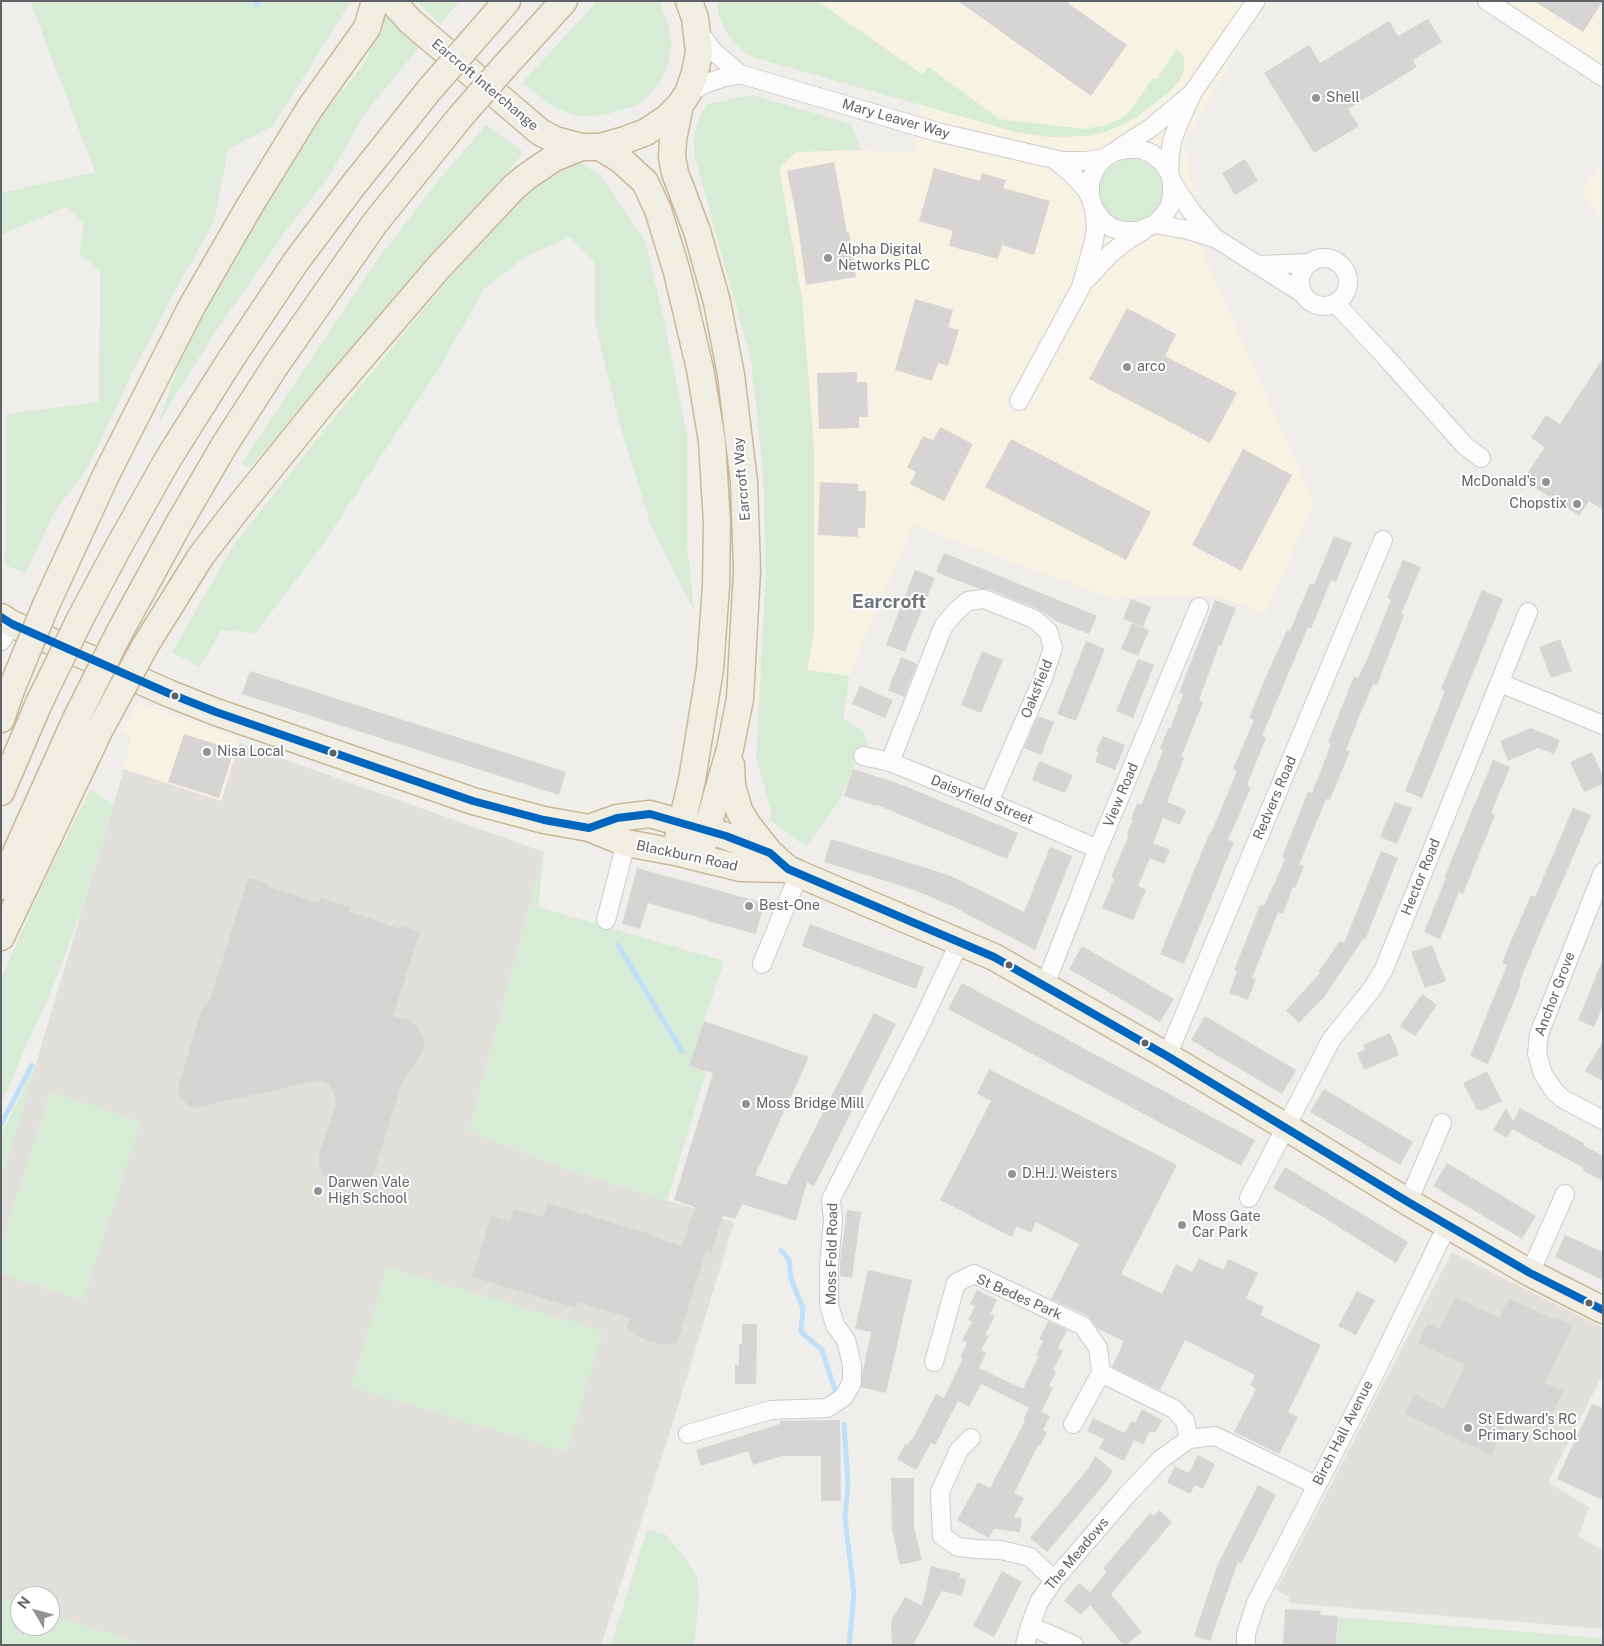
<!DOCTYPE html>
<style>
body{margin:0}
#map{position:relative;width:1604px;height:1646px;overflow:hidden;background:#efeeea;font-family:"Public Sans",sans-serif}
canvas{display:block}
.frame{position:absolute;inset:0;border:2px solid #5f6368;pointer-events:none}
.north{position:absolute;left:10px;top:1586px;width:50px;height:50px;box-sizing:border-box;background:#fff;border:1px solid #bfc1c3;border-radius:50%;rotate:307deg;font-size:14px;font-weight:700;line-height:20px;text-align:center;color:#5f6368}
.north::after{content:'';display:block;margin:auto;width:18px;height:22px;background:#919496;clip-path:polygon(50% 0,100% 100%,50% 72%,0 100%)}
</style>
<div id="map">
<canvas width="1604" height="1646"></canvas>
<div class="frame"></div>
<div class="north">N</div>
</div>
<script>
const ctx = document.querySelector('canvas').getContext('2d');
ctx.lineJoin = 'round';
function fillPath(path, color) {
  ctx.fillStyle = color;
  ctx.fill(path, 'evenodd');
}
function shape(rows) {
  const path = new Path2D();
  for (const r of rows) {
    if (r.length === 3) {
      path.moveTo(r[0] + r[2], r[1]);
      path.arc(r[0], r[1], r[2], 0, 2 * Math.PI);
      continue;
    }
    path.moveTo(r[0], r[1]);
    for (let i = 2; i < r.length; i += 2) path.lineTo(r[i], r[i + 1]);
  }
  return path;
}
function strokePath(path, color, width, dash) {
  ctx.strokeStyle = color;
  ctx.lineWidth = width;
  ctx.lineCap = dash ? 'butt' : 'round';
  ctx.setLineDash(dash || []);
  ctx.stroke(path);
}
function drawText(font, color, halo, rows, align = 'center') {
  ctx.font = font + ' "Public Sans",sans-serif';
  ctx.lineWidth = 4;
  ctx.setLineDash([]);
  ctx.textBaseline = 'middle';
  ctx.strokeStyle = halo;
  ctx.fillStyle = color;
  for (const [text, x, y, turn = 0] of rows) {
    ctx.save();
    ctx.translate(x, y);
    ctx.rotate((+turn || 0) * Math.PI / 180);
    ctx.textAlign = isNaN(turn) ? turn : align;
    if (halo) ctx.strokeText(text, 0, 0);
    ctx.fillText(text, 0, 0);
    ctx.restore();
  }
}
const commercial = shape([
 [817,1,1271,1,1243,39,1184,144,1201,225,1199,243,1314,503,1265,614,1215,595,1113,599,913,525,849,676,807,670,814,632,814,449,802,298,779,168,796,152,861,150,915,153,923,75],
 [1471,1,1603,1,1603,88],
 [1603,161,1603,224,1582,191],
 [139,704,240,739,221,801,124,769,131,736,122,731]
]);
const education = shape([
 [239,743,544,852,469,1131,580,1174,715,1215,734,1223,671,1429,601,1645,143,1645,50,1615,50,1596,20,1596,20,1605,1,1599,1,1180,124,769,221,801],
 [1452,1252,1603,1328,1603,1374,1548,1482,1589,1507,1579,1536,1603,1551,1603,1629,1289,1603,1289,1597,1276,1590]
]);
const green = shape([
 [30,1,351,1,273,126,228,149,214,222,171,298,132,373,89,465,76,485,57,507,25,573,5,565,7,414,99,402,100,271,79,254,84,224,66,207,1,235,1,193,95,172],
 [417,1,460,1,440,24],
 [597,1,659,1,668,22,671,43,668,65,662,80,649,95,636,106,595,117,574,115,555,108,522,83],
 [718,1,817,1,923,75,929,67,999,119,1085,129,1106,125,1122,118,1130,111,1153,78,1157,79,1177,49,1182,54,1184,59,1184,70,1180,80,1171,90,1136,118,1106,132,1090,136,1048,137,1016,132,759,59,747,54,729,38,718,14],
 [384,7,422,44,368,109,329,176,285,232,212,337,158,424,189,336,238,246,327,108,348,84,366,61,371,47,367,44],
 [752,95,851,124,861,150,796,152,779,168,802,298,814,449,814,632,807,670,849,676,843,719,863,731,870,749,858,757,841,798,807,845,798,841,768,819,772,814,756,758,766,574,763,471,751,360,694,154,694,133,701,114,708,104],
 [486,125,522,151,521,156,251,467,241,464,377,260,438,181],
 [1131,191,32],
 [577,160,602,177,645,241,665,324,687,436,687,545,694,611,650,523,619,422,595,322,595,262,570,237,525,257,484,289,440,367,317,553,255,633,221,630,200,667,172,652,233,546,329,424,499,219,537,183],
 [91,789,113,805,83,905,51,992,30,1037,1,1104,1,979,48,873],
 [544,852,538,907,724,961,689,1066,706,1072,667,1201,580,1174,469,1131],
 [36,1064,1,1180,1,1134],
 [50,1092,141,1121,83,1301,1,1274,1,1243],
 [387,1267,603,1331,567,1452,351,1387],
 [648,1530,665,1534,685,1558,697,1578,699,1596,694,1645,611,1645,645,1536],
 [1,1599,20,1605,20,1626,50,1626,50,1615,143,1645,1,1645],
 [1338,1617,1603,1638,1603,1645,1337,1645]
]);
const stream = shape([
 [257,1,257,5],
 [618,945,682,1051],
 [1,1124,32,1065],
 [781,1250,789,1260,791,1279,803,1308,801,1332,822,1350,835,1390],
 [844,1424,848,1484,845,1518,854,1593,849,1645]
]);
const building = shape([
 [958,1,1065,1,1127,45,1091,96],
 [1534,1,1603,1,1583,32],
 [1428,19,1442,42,1413,60,1417,67,1348,109,1359,126,1314,153,1264,73,1309,45,1320,63,1389,21,1398,36],
 [1245,159,1258,181,1235,195,1222,173],
 [834,162,847,232,849,232,856,277,806,285,797,220,787,171],
 [934,168,980,181,982,173,1006,180,1003,188,1050,201,1034,255,1002,245,998,259,949,246,953,231,919,221],
 [915,299,953,310,948,327,959,330,948,366,938,363,932,381,895,370],
 [1127,308,1176,334,1165,356,1237,393,1210,443,1089,379],
 [1603,358,1603,510,1589,501,1579,516,1523,480,1545,447,1531,438,1546,415,1560,424],
 [857,372,857,382,867,382,868,417,859,417,859,428,819,429,817,373],
 [940,427,973,444,944,501,910,484,916,472,907,467,923,436,933,440],
 [1011,439,1151,512,1126,560,985,487],
 [1243,449,1292,475,1241,571,1192,545],
 [820,482,858,484,858,491,866,491,865,528,858,528,858,537,818,535],
 [1334,536,1352,543,1336,582,1331,580,1311,629,1308,627,1262,736,1266,738,1247,785,1251,787,1228,840,1234,842,1184,964,1160,954,1205,844,1210,832,1211,833,1237,771,1233,769,1254,720,1249,718,1265,679,1287,630,1290,631,1310,583,1314,585],
 [944,553,1097,616,1089,634,1056,621,1038,609,988,589,980,589,936,572],
 [1403,560,1421,567,1401,614,1404,615,1377,685,1373,684,1359,717,1346,750,1350,751,1330,800,1326,799,1299,865,1304,866,1295,888,1293,887,1283,914,1278,912,1272,928,1252,978,1256,979,1248,1000,1229,993,1237,972,1234,970,1260,905,1264,906,1273,885,1274,885,1285,859,1282,857,1308,792,1312,793,1323,765,1331,744,1328,742,1354,676,1358,678,1368,657,1391,600,1387,598],
 [915,570,935,578,905,652,886,645],
 [1482,590,1503,599,1422,798,1405,791,1445,691,1441,689],
 [1131,599,1151,607,1143,627,1123,619],
 [1215,600,1236,608,1221,646,1219,645,1199,700,1203,702,1181,757,1184,758,1167,802,1186,810,1180,825,1163,818,1153,843,1170,850,1164,864,1150,858,1138,886,1146,890,1133,920,1102,908,1114,879,1111,877,1129,835,1127,834,1133,820,1131,819,1137,804,1141,805,1156,769,1163,750,1160,749,1168,728,1170,729,1183,694,1179,693],
 [1132,623,1149,630,1138,656,1121,649],
 [1560,639,1572,671,1551,678,1539,647],
 [1086,641,1105,649,1076,721,1057,714],
 [982,651,1003,660,981,713,961,705],
 [901,657,917,664,904,697,888,690],
 [1138,659,1154,665,1133,718,1116,711],
 [250,671,566,772,559,795,242,694],
 [860,686,893,700,885,718,852,704],
 [1038,716,1054,722,1041,755,1024,748],
 [1531,728,1560,740,1554,754,1538,748,1508,761,1500,741],
 [184,734,234,750,219,798,168,782],
 [1103,736,1125,745,1115,770,1095,762,1099,753,1096,751],
 [1592,752,1603,776,1603,784,1584,792,1570,762],
 [1493,760,1510,767,1491,813,1495,815,1463,894,1459,892,1440,939,1424,932,1446,878,1444,878],
 [1039,761,1073,775,1065,793,1032,780],
 [853,769,900,784,1018,833,1007,859,877,805,876,806,844,796],
 [1395,802,1412,808,1397,844,1380,837],
 [1573,808,1591,815,1536,942,1519,983,1521,984,1488,1064,1470,1056,1507,965,1502,963,1508,948,1531,895,1535,897],
 [831,839,936,871,953,877,1024,912,1050,847,1072,856,1035,950,954,907,929,896,908,888,824,862],
 [1381,851,1398,858,1365,940,1363,939,1324,997,1299,1023,1286,1011,1320,973,1318,972,1340,941,1344,943],
 [637,868,764,903,756,934,707,921,708,920,648,903,640,929,622,924],
 [248,878,268,883,267,886,319,903,320,898,350,907,348,911,400,929,401,926,420,932,393,1016,409,1020,418,1027,424,1039,424,1047,421,1054,401,1086,373,1175,362,1186,354,1188,346,1189,332,1184,322,1173,319,1166,318,1159,320,1150,336,1105,333,1091,329,1085,320,1080,194,1108,189,1106,180,1097,178,1089,201,1010,210,1000],
 [810,924,924,967,916,989,802,946],
 [1432,945,1446,981,1425,988,1411,952],
 [1082,946,1174,999,1160,1022,1069,969],
 [1602,961,1603,1005,1594,1027,1578,1020],
 [962,983,1255,1140,1241,1166,948,1009],
 [1422,994,1437,1005,1415,1036,1400,1026],
 [874,1013,896,1024,814,1186,807,1182,796,1221,742,1204,735,1219,723,1216,711,1253,706,1251,677,1343,663,1344,650,1342,638,1336,627,1328,630,1318,578,1302,576,1308,472,1277,491,1216,510,1222,514,1209,543,1217,548,1203,653,1235,653,1237,682,1246,695,1207,674,1200,713,1073,689,1066,704,1021,809,1057,755,1175,786,1185],
 [1205,1016,1296,1070,1282,1094,1191,1040],
 [1390,1033,1399,1055,1364,1070,1357,1053,1365,1050,1363,1045],
 [1603,1041,1603,1081,1585,1071],
 [989,1069,1177,1165,1121,1274,1162,1294,1176,1264,1192,1272,1199,1258,1223,1270,1228,1259,1258,1273,1246,1298,1264,1307,1260,1315,1321,1345,1288,1412,1298,1417,1279,1454,1234,1432,1256,1389,1250,1385,1255,1375,1185,1340,1160,1390,1112,1367,1124,1341,1098,1329,1088,1316,1051,1299,1079,1244,1036,1222,1031,1233,1017,1226,1012,1237,940,1200,991,1101,977,1094],
 [1487,1071,1502,1101,1483,1110,1477,1110,1463,1083],
 [1324,1089,1413,1142,1400,1165,1310,1112],
 [1506,1108,1513,1121,1520,1108,1584,1143,1583,1145,1603,1156,1603,1181,1582,1170,1584,1168,1512,1129,1507,1138,1493,1130],
 [1447,1163,1536,1216,1522,1239,1433,1186],
 [1285,1167,1408,1242,1396,1263,1318,1214,1273,1188],
 [847,1210,861,1212,852,1278,840,1276,840,1262],
 [1565,1235,1603,1252,1603,1280,1555,1257],
 [868,1270,912,1280,886,1393,861,1387,863,1370,871,1332,855,1329],
 [977,1290,997,1300,990,1314,995,1316,985,1335,989,1336,981,1350,986,1353,979,1368,1008,1382,1023,1389,1039,1356,1036,1355,1043,1341,1039,1339,1048,1321,1067,1330,1058,1348,1063,1351,1053,1370,1056,1372,1049,1386,1053,1388,1041,1412,1050,1416,1043,1430,1047,1432,1040,1446,1038,1445,1014,1493,1024,1498,1014,1517,1022,1518,1020,1532,994,1529,989,1538,957,1520,978,1482,990,1488,1025,1421,1023,1420,1029,1408,981,1384,969,1407,958,1401,935,1445,931,1443,916,1470,897,1459,905,1444,907,1445,911,1439,912,1440,936,1394,944,1398,963,1358,960,1357,967,1343,962,1340,972,1322,968,1320,975,1306,970,1304],
 [1357,1291,1375,1300,1356,1335,1338,1326],
 [1455,1297,1499,1318,1509,1298,1555,1320,1556,1317,1573,1326,1545,1383,1563,1391,1546,1427,1512,1411,1491,1455,1405,1414,1414,1394,1444,1409,1465,1365,1418,1343,1428,1324,1439,1329],
 [742,1324,757,1324,756,1384,735,1384,735,1365,739,1365,739,1344,742,1344],
 [1592,1404,1603,1408,1603,1500,1557,1479],
 [1142,1409,1162,1420,1155,1433,1150,1431,1143,1445,1134,1440,1124,1461,1099,1448,1104,1439,1087,1431,1093,1418,1125,1433,1131,1421,1135,1423],
 [840,1420,841,1501,821,1501,821,1456,782,1456,753,1465,748,1451,701,1466,696,1450,780,1424,780,1421],
 [1198,1455,1215,1464,1203,1489,1195,1485,1190,1494,1167,1482,1175,1466,1189,1473],
 [1095,1456,1113,1471,1107,1481,1047,1552,1030,1538,1088,1469],
 [891,1478,914,1478,914,1527,922,1560,900,1565,892,1530],
 [1258,1485,1276,1495,1241,1564,1238,1562,1210,1641,1194,1636,1218,1564],
 [1159,1510,1172,1522,1111,1594,1142,1632,1126,1645,1123,1645,1090,1605,1081,1615,1064,1601,1079,1583,1090,1592,1107,1572,1103,1569,1132,1534,1150,1513,1154,1516],
 [931,1566,960,1573,959,1578,966,1579,962,1596,942,1591,913,1645,892,1645,891,1621,905,1597,922,1606],
 [1002,1571,1022,1582,994,1637,973,1626],
 [1285,1609,1321,1611,1320,1615,1338,1616,1336,1645,1283,1645]
]);
const minor = shape([
 [1487,1,1603,77],
 [699,32,713,51,740,74,937,132,1062,161,1086,161,1104,158,1114,152,1126,149,1139,149,1151,153,1162,162,1169,172,1172,182,1172,194,1170,206,1163,216,1155,224,1138,231,1125,231,1112,228,1102,220,1094,209,1090,197,1090,183,1095,169,1104,158],
 [688,93,707,83,722,78,740,74],
 [1118,149,1152,127,1189,96],
 [1054,159,1071,173,1085,188,1090,197],
 [1169,172,1170,155,1172,141,1178,125,1193,92,1256,1],
 [1172,182,1191,211,1215,238,1302,293],
 [1155,224,1188,230,1214,238],
 [1324,282,24],
 [1258,265,1308,263],
 [1086,280,1110,254,1129,239,1143,231],
 [1335,303,1384,355,1465,446,1481,458],
 [1019,401,1081,287,1094,241,1096,227,1094,209],
 [1,641,12,624],
 [1500,683,1603,725],
 [863,756,890,762,989,802,1098,849],
 [890,762,943,627,956,611,968,601,984,599,1034,619,1048,631,1053,648,1043,678,989,802],
 [1603,872,1539,1034,1537,1054,1543,1074,1555,1092,1563,1099,1603,1120],
 [606,920,626,843],
 [762,964,799,874],
 [1045,985,1098,849,1199,607],
 [1167,1056,1383,540],
 [1249,1198,1331,1040,1372,989,1384,969,1528,612],
 [1408,1202,1442,1123],
 [1530,1273,1565,1194],
 [934,1362,956,1283,974,1274,1083,1326,1098,1348,1101,1373,1174,1409,1185,1421,1189,1439],
 [1073,1424,1101,1373],
 [688,1434,771,1410,827,1408,844,1397,852,1382,852,1365,846,1340,835,1325,829,1305,829,1265,833,1220,831,1199,919,1028,960,941],
 [971,1438,959,1450,940,1492,942,1536,958,1547,976,1549,1001,1550,1030,1557,1054,1580],
 [1030,1626,1074,1645],
 [1025,1645,1030,1626,1039,1602,1054,1580,1127,1495,1161,1459,1189,1439,1215,1436,1316,1485],
 [1246,1645,1246,1634,1256,1603,1371,1381,1448,1224]
]);
const highway = shape([
 [392,1,410,21,540,132,555,140,582,147,600,147,625,140,646,132,667,118,680,105,688,93,695,73,699,52,695,18,689,1],
 [473,40,507,1],
 [504,67,564,1],
 [680,105,673,140,672,157,675,173,697,231,717,302,731,375,744,482,747,570,740,699,730,749,702,847],
 [600,147,621,160,645,182,658,210,677,272,700,369,712,441,717,523,716,586,710,669,692,780,678,839],
 [46,605,107,473,192,306,249,207,310,108,367,28,375,1],
 [1,617,12,624,168,693,216,712,473,801,544,820,589,828,626,843,675,852,740,868,788,869],
 [80,619,119,546,168,459,231,359,295,263,352,187,430,89],
 [118,635,178,525,225,444,276,365,375,223,461,116],
 [145,646,201,556,238,508,326,399,439,267,514,187,526,177,554,158,582,147],
 [1,719,11,690],
 [731,765,732,786,739,810,747,824,769,852],
 [1,792,39,703],
 [589,828,617,818,650,814,726,836,770,853,788,869,799,874,994,957,1167,1056,1286,1127,1408,1202,1530,1273,1603,1310],
 [1,886,76,719],
 [1,937,100,729]
]);
const highwayBridge = shape([
 [430,89,473,40],
 [461,116,504,67],
 [11,690,46,605],
 [39,703,80,619],
 [76,719,118,635],
 [100,729,145,646]
]);
const bus1 = shape([
 [1,617,12,624,168,693,216,712,473,801,544,820,589,828,617,818,650,814,726,836,770,853,788,869,994,957,1167,1056,1408,1202,1530,1273,1603,1310]
]);
const markers = [
 [1316,98,5,"#919496"],
 [828,258,5,"#919496"],
 [1127,367,5,"#919496"],
 [1546,482,5,"#919496"],
 [1577,504,5,"#919496"],
 [175,696,4.5,"#5f6368"],
 [207,752,5,"#919496"],
 [333,753,4.5,"#5f6368"],
 [749,906,5,"#919496"],
 [1009,965,4.5,"#5f6368"],
 [1145,1043,4.5,"#5f6368"],
 [746,1104,5,"#919496"],
 [1012,1174,5,"#919496"],
 [318,1191,5,"#919496"],
 [1182,1225,5,"#919496"],
 [1589,1303,4.5,"#5f6368"],
 [1468,1428,5,"#919496"]
];
const streetNames = [
 ["Earcroft Interchange",485,85,40],
 ["Mary Leaver Way",896,119,16],
 ["Earcroft Way",742,479,-95],
 ["Oaksfield",1037,689,-68],
 ["View Road",1121,795,-67],
 ["Redvers Road",1275,798,-67],
 ["Daisyfield Street",982,800,22],
 ["Blackburn Road",687,856,12],
 ["Hector Road",1421,877,-68],
 ["Anchor Grove",1555,994,-69],
 ["Moss Fold Road",832,1254,-89],
 ["St Bedes Park",1019,1297,24],
 ["Birch Hall Avenue",1343,1433,-63],
 ["The Meadows",1077,1554,-50]
];
const poiNames = [
 ["Shell",1326,98],
 ["Alpha Digital",838,250],
 ["Networks PLC",838,266],
 ["arco",1137,367],
 ["McDonald's",1536,482,"right"],
 ["Chopstix",1567,504,"right"],
 ["Nisa Local",217,752],
 ["Best-One",759,906],
 ["Moss Bridge Mill",756,1104],
 ["D.H.J. Weisters",1022,1174],
 ["Darwen Vale",328,1183],
 ["High School",328,1199],
 ["Moss Gate",1192,1217],
 ["Car Park",1192,1233],
 ["St Edward's RC",1478,1420],
 ["Primary School",1478,1436]
];
const districtNames = [
 ["Earcroft",889,602]
];
fillPath(commercial, '#f7f3e4');
fillPath(education, '#e2e0da');
fillPath(green, '#d8ebd6');
strokePath(stream, '#bfe0f9', 5);
fillPath(building, '#d6d5d3');
strokePath(minor, '#cbcccc', 20);
strokePath(highway, '#c8b996', 29);
strokePath(minor, '#fdfcfc', 18);
strokePath(highway, '#f0ede3', 26);
strokePath(highwayBridge, '#c8b996', 29, []);
strokePath(highwayBridge, '#f0ede3', 26);
strokePath(bus1, '#0065bd', 8);
for (const [x, y, r, color] of markers) {
  const dot = new Path2D();
  dot.arc(x, y, r, 0, 2 * Math.PI);
  ctx.fillStyle = color;
  ctx.fill(dot);
  strokePath(dot, '#fff', 2);
}
drawText('14px', '#5f6368', '#fff', streetNames);
drawText('14px', '#5f6368', '#fff', poiNames, 'left');
drawText('bold 19px', '#70757a', '#fff', districtNames);
</script>
